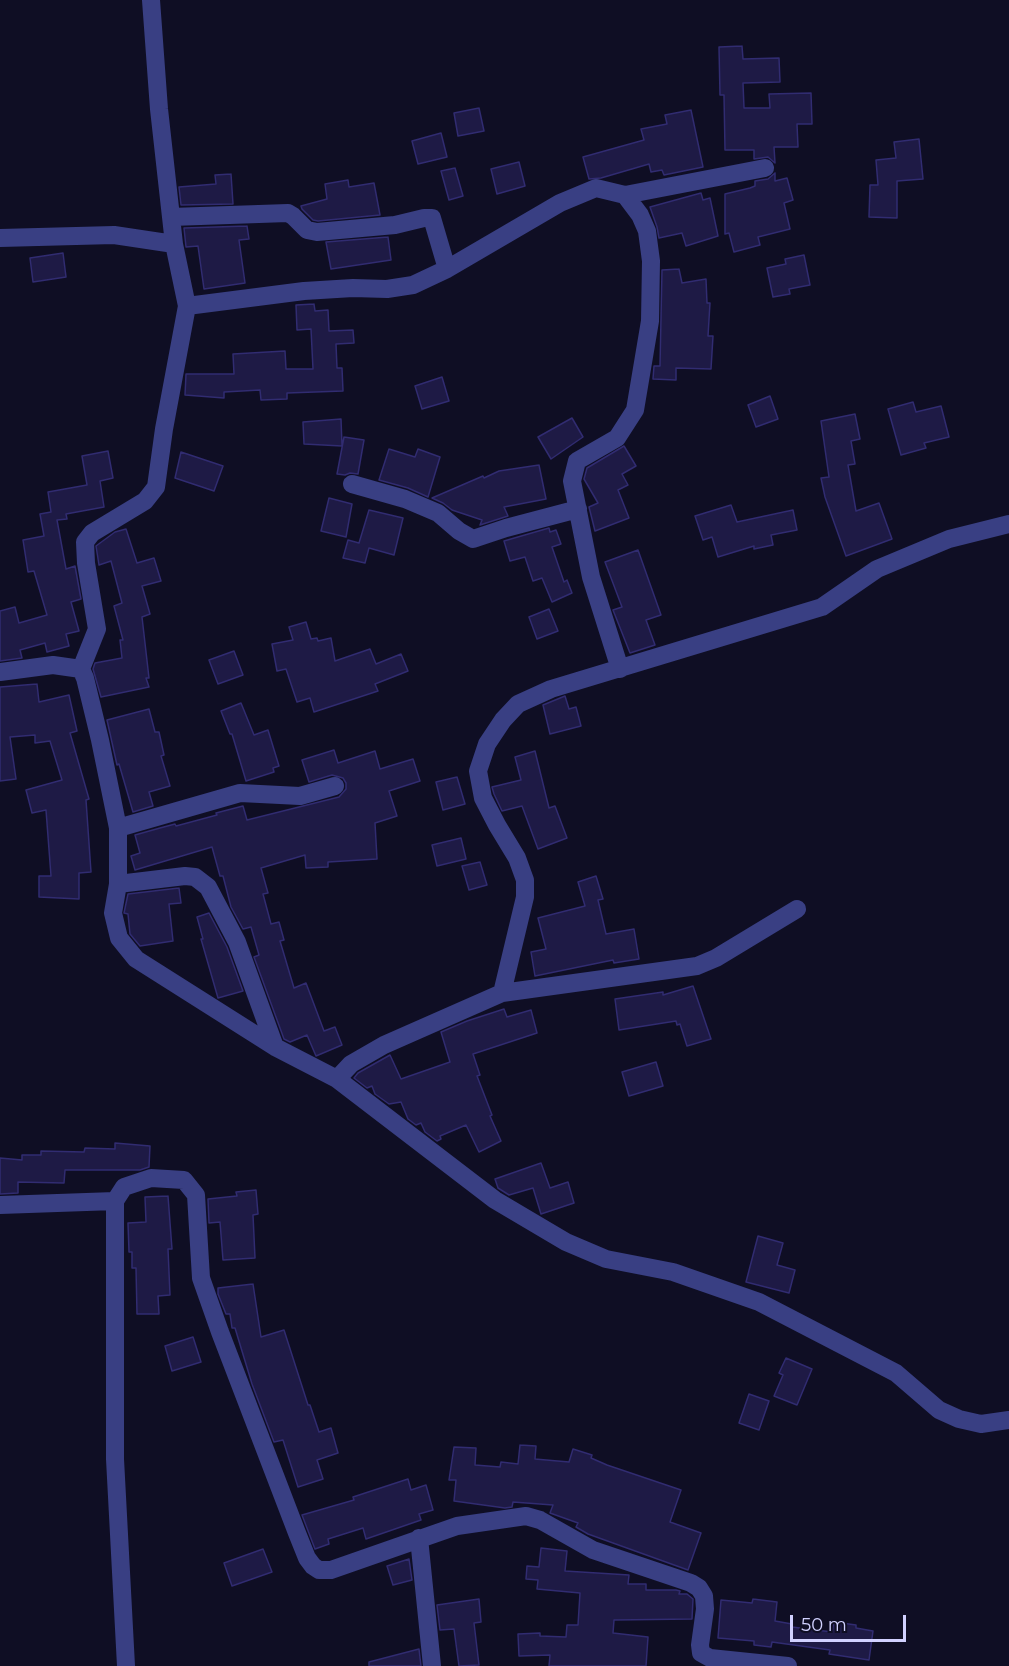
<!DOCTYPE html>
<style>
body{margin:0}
#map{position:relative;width:1009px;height:1666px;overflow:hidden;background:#0f0e24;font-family:Montserrat,sans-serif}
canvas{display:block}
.scale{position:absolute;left:790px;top:1615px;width:116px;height:27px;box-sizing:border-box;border:3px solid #d1d1ff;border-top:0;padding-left:8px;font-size:18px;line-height:21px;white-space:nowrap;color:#d1d1ff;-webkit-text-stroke:4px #0f0e24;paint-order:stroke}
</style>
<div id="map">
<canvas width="1009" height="1666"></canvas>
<div class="scale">50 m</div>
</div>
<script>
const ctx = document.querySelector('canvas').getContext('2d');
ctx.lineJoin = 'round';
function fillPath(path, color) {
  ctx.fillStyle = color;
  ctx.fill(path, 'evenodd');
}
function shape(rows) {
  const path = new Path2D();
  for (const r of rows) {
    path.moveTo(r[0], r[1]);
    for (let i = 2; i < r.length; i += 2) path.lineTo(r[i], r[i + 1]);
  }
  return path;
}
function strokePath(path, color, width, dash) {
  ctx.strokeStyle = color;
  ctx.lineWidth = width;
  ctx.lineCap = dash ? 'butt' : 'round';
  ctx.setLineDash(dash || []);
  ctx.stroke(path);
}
const building = shape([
 [742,46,743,59,779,58,780,82,743,83,744,108,770,108,769,94,811,93,812,124,797,124,798,147,774,147,775,163,768,157,754,159,754,150,725,150,724,95,720,95,719,47,742,46],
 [479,108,484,131,458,136,454,113,479,108],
 [691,110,703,167,664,175,662,170,651,172,649,164,601,178,589,179,583,157,644,140,641,129,667,124,665,115,691,110],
 [441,133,447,157,418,164,412,141,441,133],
 [919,139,923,179,897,181,897,218,869,217,870,185,878,185,876,160,896,158,894,142,919,139],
 [519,162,525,186,497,194,491,169,519,162],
 [455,168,463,196,449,200,441,171,455,168],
 [775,173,775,181,787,178,793,200,784,203,790,229,758,237,760,245,734,252,729,233,725,234,725,194,750,188,755,186,755,181,768,179,775,173],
 [231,174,233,204,181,205,179,187,216,184,215,175,231,174],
 [348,180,349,187,374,183,380,215,318,221,313,220,302,209,301,206,327,199,325,184,348,180],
 [701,193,703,200,710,198,718,236,686,246,682,233,659,238,657,227,650,207,701,193],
 [247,226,249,239,239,240,245,283,204,289,198,246,186,247,184,228,247,226],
 [388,237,391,260,331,269,326,242,388,237],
 [63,253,66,277,33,282,30,258,63,253],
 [804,255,810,285,789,289,790,294,773,297,767,268,786,264,785,259,804,255],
 [679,269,682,283,706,279,707,303,710,303,708,336,713,336,711,369,676,368,676,380,653,379,654,366,660,366,662,270,679,269],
 [314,304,315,311,328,310,329,331,353,330,354,343,336,344,337,368,342,368,343,391,287,393,287,399,261,400,260,390,224,392,224,398,185,395,186,374,234,374,233,354,285,351,286,369,313,369,311,329,297,330,296,305,314,304],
 [442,377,449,401,422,409,415,386,442,377],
 [770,396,778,419,756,427,748,405,770,396],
 [913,402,916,412,941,406,949,437,924,443,926,448,901,455,888,409,913,402],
 [855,414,860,439,851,441,855,464,848,465,856,511,879,503,892,539,846,556,825,497,821,478,829,477,821,421,855,414],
 [572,418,583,437,551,459,538,437,572,418],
 [341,419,342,446,304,444,303,422,341,419],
 [344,437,364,440,358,474,350,473,345,475,337,474,344,437],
 [624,446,636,466,622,474,628,485,618,490,629,518,595,531,589,507,598,503,584,479,587,468,624,446],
 [389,449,415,457,418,449,440,457,428,497,408,488,379,480,389,449],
 [108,451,113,478,100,481,104,507,66,514,67,519,57,520,66,569,75,566,81,599,71,602,79,631,66,634,69,646,47,652,45,643,20,650,22,658,0,661,0,611,15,607,19,623,47,615,34,571,28,572,23,540,44,536,40,514,51,512,48,492,87,485,82,456,108,451],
 [181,452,223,466,214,491,175,478,181,452],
 [539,465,546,499,504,507,508,516,480,525,482,520,452,510,443,503,432,498,483,476,484,478,499,471,539,465],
 [329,498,352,504,346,537,321,531,329,498],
 [731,505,737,522,793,510,797,530,771,535,773,545,754,549,754,546,718,557,712,537,703,540,695,516,731,505],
 [369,510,403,518,394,555,369,548,365,563,343,558,348,540,359,543,369,510],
 [549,528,550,532,556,530,561,544,552,547,564,582,567,580,572,593,552,602,542,578,533,581,525,557,510,561,504,541,549,528],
 [126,529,137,563,154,558,161,581,142,586,150,614,142,617,149,678,146,678,149,687,101,697,93,669,95,663,122,658,120,640,123,640,114,606,122,603,111,561,99,565,96,546,115,532,126,529],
 [638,550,661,615,646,620,655,645,630,653,613,610,622,607,605,562,638,550],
 [549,609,558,631,537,639,529,617,549,609],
 [306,622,311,639,317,638,318,641,331,638,335,661,370,649,376,664,401,654,408,671,375,684,378,691,314,712,310,698,297,702,286,669,277,671,272,644,293,640,289,627,306,622],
 [234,651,243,675,218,684,209,660,234,651],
 [37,684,39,702,69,695,77,731,70,733,89,799,86,800,91,872,79,873,79,899,39,897,39,876,51,876,46,810,32,813,26,790,62,780,50,741,35,743,35,735,10,737,16,779,0,781,0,687,37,684],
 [565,696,569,709,576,707,581,726,550,734,543,705,565,696],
 [241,703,254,735,268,730,279,766,273,768,274,772,246,781,232,734,230,734,221,711,241,703],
 [149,709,155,732,159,732,164,755,161,756,170,786,149,792,153,806,133,812,119,764,117,765,107,720,149,709],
 [334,750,338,763,375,751,380,769,413,759,420,781,389,791,397,816,375,823,377,859,328,862,328,867,306,868,305,855,261,868,268,893,263,894,271,924,279,922,284,940,280,941,294,988,306,983,324,1031,335,1027,342,1045,316,1056,307,1035,290,1042,284,1039,254,957,259,955,251,927,243,929,231,907,223,876,220,876,212,847,135,870,131,856,140,853,135,835,160,828,175,824,176,826,217,815,216,813,243,806,247,820,339,797,346,789,346,783,343,778,332,775,309,782,302,760,334,750],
 [535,751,549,808,555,806,567,838,538,849,522,806,502,811,494,794,492,787,521,780,515,757,535,751],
 [457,777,465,804,443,810,436,782,457,777],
 [461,838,466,859,437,866,432,845,461,838],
 [480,862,487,885,469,890,462,866,480,862],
 [596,876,603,899,598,900,606,934,634,929,639,959,614,963,613,960,535,976,531,952,546,949,538,918,585,906,578,882,596,876],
 [179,888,181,903,169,904,173,941,140,946,130,934,128,914,124,913,128,894,179,888],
 [209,913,227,947,243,991,218,998,201,939,203,939,197,917,209,913],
 [693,986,711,1039,687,1046,680,1024,677,1025,676,1021,619,1030,615,999,663,992,663,995,693,986],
 [504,1009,507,1017,531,1010,537,1033,473,1054,480,1075,477,1076,492,1115,490,1116,501,1141,479,1152,466,1125,440,1136,441,1139,437,1141,425,1132,421,1123,416,1125,408,1119,401,1102,389,1104,375,1094,372,1086,367,1088,354,1078,358,1073,390,1055,401,1079,450,1062,441,1032,467,1021,504,1009],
 [656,1062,663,1086,629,1096,622,1072,656,1062],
 [115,1143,150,1146,149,1167,140,1170,65,1170,64,1183,18,1182,18,1193,0,1194,0,1158,22,1160,22,1155,41,1155,41,1151,84,1152,85,1148,115,1149,115,1143],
 [541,1163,550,1188,568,1182,574,1203,541,1214,533,1188,509,1195,498,1188,495,1179,541,1163],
 [256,1190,258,1214,253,1215,255,1258,223,1260,220,1222,209,1223,208,1199,237,1196,236,1192,256,1190],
 [168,1196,172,1249,168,1249,170,1295,158,1296,159,1314,137,1314,136,1268,132,1268,132,1252,129,1252,128,1223,146,1222,145,1197,168,1196],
 [758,1236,783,1243,777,1265,795,1270,789,1293,746,1282,758,1236],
 [253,1284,261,1337,284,1330,308,1405,310,1405,319,1432,331,1428,338,1453,317,1460,323,1479,298,1487,283,1440,274,1442,252,1384,235,1328,232,1328,230,1314,226,1314,218,1294,218,1288,253,1284],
 [193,1337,201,1362,172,1371,165,1346,193,1337],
 [786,1358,812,1369,797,1405,774,1396,783,1375,779,1373,786,1358],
 [749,1394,769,1401,759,1430,739,1423,749,1394],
 [520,1445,536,1446,535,1459,569,1462,573,1449,592,1455,591,1458,607,1465,681,1490,670,1522,701,1533,688,1570,588,1534,576,1527,578,1523,550,1513,553,1505,513,1502,512,1507,505,1508,454,1501,456,1480,449,1480,454,1447,476,1448,475,1465,500,1467,501,1462,518,1464,520,1445],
 [408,1479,411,1490,426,1485,433,1510,419,1514,421,1520,366,1539,363,1528,328,1539,329,1544,315,1549,302,1515,354,1500,353,1497,408,1479],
 [541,1548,567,1551,565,1571,629,1575,628,1584,646,1584,646,1590,676,1590,680,1591,679,1594,687,1594,693,1599,692,1619,614,1620,613,1633,648,1637,646,1666,549,1666,550,1655,519,1656,518,1634,540,1633,540,1636,566,1637,567,1625,578,1625,580,1593,537,1589,538,1580,526,1579,527,1566,539,1567,541,1548],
 [263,1549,272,1572,232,1586,224,1563,263,1549],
 [409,1559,412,1580,393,1585,387,1566,409,1559],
 [479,1599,481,1622,474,1623,479,1665,459,1666,454,1629,440,1630,437,1605,479,1599],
 [753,1599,777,1602,775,1621,792,1624,792,1627,832,1632,834,1622,856,1625,856,1628,873,1631,869,1660,829,1654,830,1650,772,1642,771,1647,754,1645,754,1641,718,1638,721,1600,752,1603,753,1599],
 [419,1649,421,1666,369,1666,369,1662,419,1649]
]);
const street = shape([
 [171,217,288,213,293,216,307,230,317,232,395,225,424,218,432,218,447,269],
 [0,238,114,235,174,244],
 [187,306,304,291,353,288,387,289,413,285,447,269,560,203,596,188,625,195,765,168],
 [352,484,405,499,438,513,459,531,473,539,506,528,578,509],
 [81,669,97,629,86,563,85,542,92,533,145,501,156,487,164,429,187,306,174,244,159,109,151,0],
 [620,669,591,577,572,481,577,461,617,438,635,410,650,321,651,261,647,231,640,215,625,195],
 [0,672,53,665,81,669,85,678,100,740,118,828,118,884,113,913,119,938,136,959,275,1047,337,1079,495,1200,566,1242,606,1259,673,1272,759,1302,896,1373,939,1410,959,1419,981,1424,1009,1420],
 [118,828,240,793,300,796,335,786],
 [118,884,185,876,195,877,208,887,237,942,275,1047],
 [502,993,525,897,525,880,517,858,497,825,483,798,478,771,487,744,503,720,518,704,551,689,822,607,877,569,949,539,1009,524],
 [337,1079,351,1064,384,1045,502,993,697,966,716,958,797,909],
 [0,1205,115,1201],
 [419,1538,432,1666],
 [126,1666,115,1459,115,1201,124,1187,151,1178,184,1180,196,1195,201,1278,220,1332,297,1533,307,1558,313,1566,319,1570,331,1570,457,1526,526,1516,540,1520,593,1550,691,1583,699,1588,704,1596,705,1609,700,1645,701,1653,710,1658,788,1666]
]);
fillPath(building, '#1e1a45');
strokePath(building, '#312c71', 1.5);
strokePath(street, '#393f83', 18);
</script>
